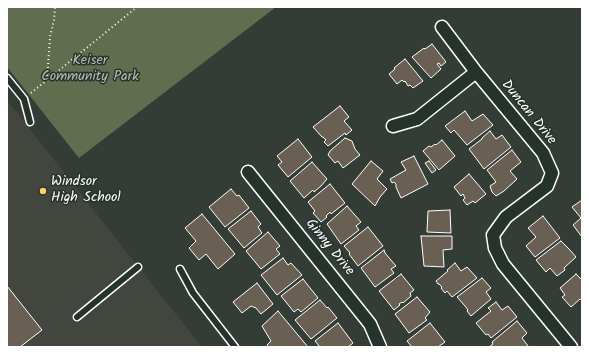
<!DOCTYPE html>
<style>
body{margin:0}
#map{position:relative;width:589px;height:354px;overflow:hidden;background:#333c35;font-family:Kalam,sans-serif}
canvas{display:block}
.frame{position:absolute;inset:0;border:8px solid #fff;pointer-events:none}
</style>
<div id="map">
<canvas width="589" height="354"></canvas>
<div class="frame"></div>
</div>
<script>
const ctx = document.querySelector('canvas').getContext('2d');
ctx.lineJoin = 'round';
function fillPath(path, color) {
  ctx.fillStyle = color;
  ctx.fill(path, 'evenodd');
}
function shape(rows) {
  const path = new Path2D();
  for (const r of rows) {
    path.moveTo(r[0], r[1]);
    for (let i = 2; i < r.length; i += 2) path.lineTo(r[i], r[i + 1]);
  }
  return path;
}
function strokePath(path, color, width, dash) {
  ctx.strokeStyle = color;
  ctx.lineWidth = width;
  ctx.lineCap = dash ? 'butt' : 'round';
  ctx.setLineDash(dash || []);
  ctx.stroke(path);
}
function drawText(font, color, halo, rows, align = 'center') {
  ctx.font = font + ' Kalam,sans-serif';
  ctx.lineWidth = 3;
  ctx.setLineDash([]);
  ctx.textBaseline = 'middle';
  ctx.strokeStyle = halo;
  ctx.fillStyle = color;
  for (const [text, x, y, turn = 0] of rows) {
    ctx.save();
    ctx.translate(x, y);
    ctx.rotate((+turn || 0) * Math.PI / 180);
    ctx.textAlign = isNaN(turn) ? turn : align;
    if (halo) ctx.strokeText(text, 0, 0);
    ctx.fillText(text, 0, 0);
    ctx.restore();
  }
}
const built = shape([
 [7,100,151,283,202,347,7,347]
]);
const green = shape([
 [7,7,276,7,79,158,7,67]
]);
const building = shape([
 [432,44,446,62,441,66,439,63,437,64,441,69,431,78,412,57,424,48,425,49,432,44],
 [405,59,423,81,413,88,410,85,408,86,405,81,404,82,402,80,397,84,389,74,395,69,394,68,405,59],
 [340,106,349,117,344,121,352,130,346,135,345,133,328,146,324,142,326,140,323,137,322,137,313,127,340,106],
 [465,111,472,121,483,114,493,125,467,145,454,130,451,133,445,126,465,111],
 [490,131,496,139,502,135,511,147,484,169,469,149,482,139,482,138,490,131],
 [345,138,352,141,355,149,360,155,343,168,338,161,335,163,328,155,330,151,345,138],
 [298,139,312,157,288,177,278,165,282,162,277,156,298,139],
 [442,140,455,156,439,170,423,151,429,146,431,147,435,144,436,145,442,140],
 [512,150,521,162,510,171,517,179,504,191,496,196,492,192,490,186,496,182,487,170,512,150],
 [414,156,428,184,401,198,396,187,396,184,394,182,392,183,390,179,406,170,401,162,414,156],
 [371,161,383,171,377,179,387,189,380,197,375,206,352,184,371,161],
 [429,161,436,170,432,173,425,163,429,161],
 [312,162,327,179,321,186,314,192,313,190,304,198,290,181,312,162],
 [469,174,486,194,475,203,473,201,467,205,463,200,465,198,463,194,461,196,454,187,469,174],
 [330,184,345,203,331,214,330,212,326,216,327,217,321,222,313,213,315,211,308,202,330,184],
 [231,189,237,196,239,195,249,208,225,227,209,207,231,189],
 [582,200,582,237,573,225,581,218,572,207,582,200],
 [347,206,361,222,356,226,359,230,341,244,327,224,347,206],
 [450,210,451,233,427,232,428,211,450,210],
 [251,211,261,224,258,227,262,233,244,248,228,229,251,211],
 [202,214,235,254,218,269,206,254,199,260,189,248,196,241,185,228,202,214],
 [543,216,560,238,535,257,526,246,536,237,528,228,543,216],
 [368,227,383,246,358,266,349,254,350,253,344,246,368,227],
 [268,232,280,246,276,249,280,254,261,269,246,251,268,232],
 [421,236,452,236,452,249,443,250,444,267,424,266,421,236],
 [561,241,569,249,576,257,564,268,565,270,557,276,550,268,546,272,536,260,561,241],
 [384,250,385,253,396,266,391,269,394,273,375,287,361,268,384,250],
 [283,258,288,265,291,263,302,275,277,295,261,275,283,258],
 [455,263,461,271,467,267,477,278,452,297,447,291,445,293,441,288,442,287,439,284,438,284,436,281,448,271,447,270,455,263],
 [401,274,414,290,410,293,411,296,403,303,402,302,399,304,400,305,394,310,379,291,401,274],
 [576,274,582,280,582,300,580,299,571,307,562,297,565,295,560,288,576,274],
 [482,278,491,288,486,292,491,299,471,316,467,311,468,310,465,306,457,297,482,278],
 [303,279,318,298,301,312,298,309,294,312,281,296,303,279],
 [257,283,273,304,261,314,256,308,251,306,242,313,233,302,257,283],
 [7,286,42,330,20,347,7,347,7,286],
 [417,297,430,312,425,318,427,320,409,333,395,314,417,297],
 [320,300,327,308,328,307,337,318,311,339,295,320,320,300],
 [496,302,502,310,508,306,517,317,491,338,488,334,486,335,476,323,491,311,488,308,496,302],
 [278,311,308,347,269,347,267,345,271,341,262,326,278,311],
 [517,321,527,333,522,338,528,346,526,347,489,347,493,344,492,342,517,321],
 [338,323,353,343,348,347,320,347,315,341,338,323],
 [430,323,445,342,438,347,412,347,407,341,430,323]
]);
const path = shape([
 [47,80,50,37,54,20,55,7],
 [31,93,137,7]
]);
const service = shape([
 [7,78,24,99,30,122],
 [180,269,193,293,235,347],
 [77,317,138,267]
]);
const minor = shape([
 [442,27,476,72,543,153,552,173,547,186,506,217,493,235,495,248,503,264,571,347],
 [393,126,417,119,476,72],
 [248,172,370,324,380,347]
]);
const markers = [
 [43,191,4,"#ffd166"]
];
const parkNames = [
 ["Keiser",90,62],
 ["Community Park",90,78]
];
const streetNames = [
 ["Duncan Drive",528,113,51],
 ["Ginny Drive",329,248,51]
];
const poiNames = [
 ["Windsor",51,183],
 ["High School",51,199]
];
fillPath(built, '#43463e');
fillPath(green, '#606e4f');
fillPath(building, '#695f53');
strokePath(building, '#fff', 1);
strokePath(service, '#fff', 9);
strokePath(minor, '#fff', 15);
strokePath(path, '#fff', 2, [1, 3]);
strokePath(service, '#26332d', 6);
strokePath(minor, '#26332d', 12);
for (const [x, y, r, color] of markers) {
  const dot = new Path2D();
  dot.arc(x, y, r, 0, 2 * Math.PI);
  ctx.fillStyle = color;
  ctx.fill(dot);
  strokePath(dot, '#26332d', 1.5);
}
drawText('14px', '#b7beb0', '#26332d', parkNames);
drawText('14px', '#fff', '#26332d', streetNames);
drawText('14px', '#fff', '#26332d', poiNames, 'left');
</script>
